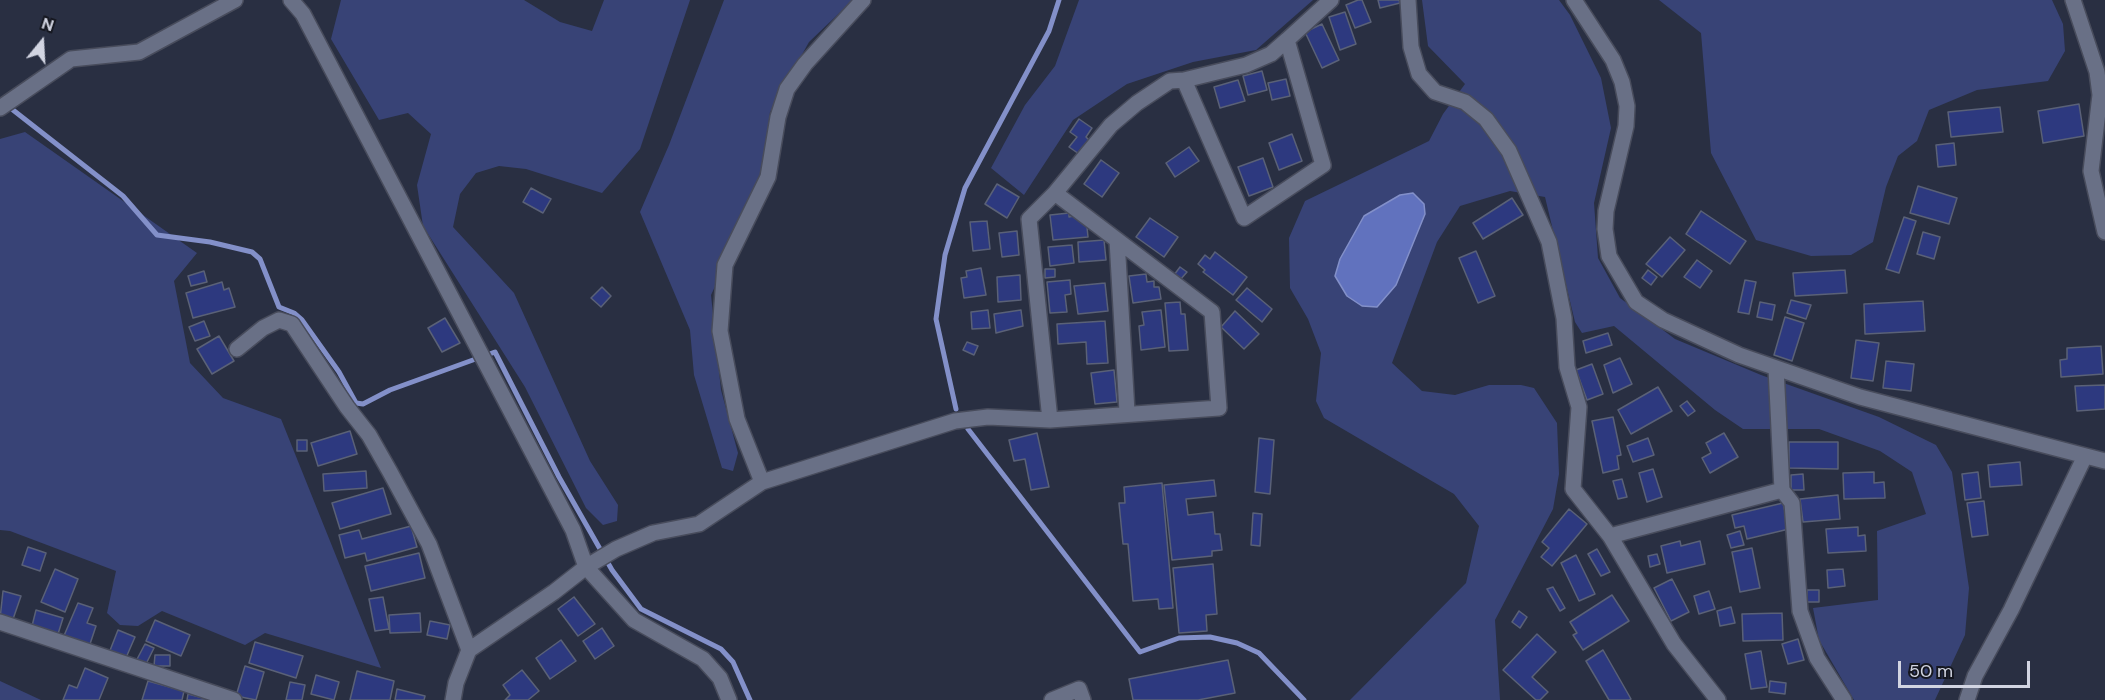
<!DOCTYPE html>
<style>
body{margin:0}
#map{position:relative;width:2105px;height:700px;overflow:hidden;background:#292f42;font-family:"DM Sans",sans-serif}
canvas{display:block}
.north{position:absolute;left:12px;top:12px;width:60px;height:60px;-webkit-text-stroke:4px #151720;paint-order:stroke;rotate:18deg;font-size:16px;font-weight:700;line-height:24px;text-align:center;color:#d2d5e2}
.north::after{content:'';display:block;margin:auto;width:21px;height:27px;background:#d2d5e2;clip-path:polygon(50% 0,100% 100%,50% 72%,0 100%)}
.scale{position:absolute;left:1898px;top:661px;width:132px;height:27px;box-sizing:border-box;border:3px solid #d2d5e2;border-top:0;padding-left:8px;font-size:18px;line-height:21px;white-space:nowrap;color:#d2d5e2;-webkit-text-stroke:4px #151720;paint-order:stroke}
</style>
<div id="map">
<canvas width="2105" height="700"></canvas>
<div class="north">N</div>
<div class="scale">50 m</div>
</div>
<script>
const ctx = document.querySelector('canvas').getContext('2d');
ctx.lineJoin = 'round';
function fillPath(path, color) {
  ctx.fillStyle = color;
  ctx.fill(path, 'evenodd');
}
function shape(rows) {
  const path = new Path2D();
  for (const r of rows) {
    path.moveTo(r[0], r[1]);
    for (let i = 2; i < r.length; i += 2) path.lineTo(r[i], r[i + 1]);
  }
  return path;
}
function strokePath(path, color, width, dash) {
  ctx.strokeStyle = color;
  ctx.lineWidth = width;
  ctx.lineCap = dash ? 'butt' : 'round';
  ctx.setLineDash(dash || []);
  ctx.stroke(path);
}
const green = shape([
 [341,0,524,0,560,22,592,31,604,0,690,0,640,149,602,193,526,169,499,166,476,173,460,194,453,227,514,293,590,461,618,505,617,521,603,525,586,508,525,387,423,226,417,185,431,134,408,113,379,120,331,39],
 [724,0,853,0,809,42,770,112,761,188,711,295,721,390,738,453,733,471,722,468,694,375,690,330,640,212,669,145],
 [1079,0,1313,0,1256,50,1193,62,1127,84,1073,120,1024,195,991,168,1025,105,1055,66],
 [1422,0,1559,0,1570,15,1601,78,1611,128,1594,203,1598,258,1620,298,1675,339,1761,375,1879,417,1936,445,1952,472,1969,588,1965,635,1935,700,1854,700,1819,640,1813,608,1878,600,1877,531,1926,514,1912,472,1880,451,1819,429,1743,429,1715,410,1614,326,1582,333,1575,322,1545,197,1510,191,1460,206,1437,242,1392,363,1422,391,1455,395,1489,385,1521,385,1534,388,1557,423,1559,474,1553,509,1495,620,1500,700,1350,700,1466,583,1479,526,1454,494,1324,418,1316,401,1321,353,1308,319,1290,288,1289,238,1305,201,1429,141,1443,114,1465,84,1428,46],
 [1659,0,2052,0,2063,24,2065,51,2048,81,1977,90,1929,110,1917,141,1898,156,1886,187,1873,242,1851,255,1811,256,1756,240,1711,153,1701,33],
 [25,132,197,253,174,281,190,363,223,398,281,419,381,668,265,633,245,645,162,611,138,626,120,625,107,613,116,571,10,531,0,530,0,139],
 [0,681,41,700,0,700]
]);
const water = shape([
 [1413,193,1424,204,1425,214,1396,285,1377,307,1362,306,1347,296,1335,276,1340,259,1364,216,1400,195,1413,193]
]);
const stream = shape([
 [13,110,123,196,157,235,210,242,252,252,260,259,279,307,294,313,302,320,339,372,356,403,363,404,390,390,495,352,559,477,612,570,641,609,721,649,733,662,750,700],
 [956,409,936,319,945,255,965,188,1049,31,1059,0],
 [968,429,1140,652,1179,638,1210,637,1237,643,1259,653,1304,700]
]);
const building = shape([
 [1358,0,1362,0,1371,22,1355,28,1346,5,1358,0],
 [1378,0,1399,0,1400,3,1380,8,1378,0],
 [1345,12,1356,44,1340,50,1329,17,1345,12],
 [1322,24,1339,60,1322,68,1305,32,1322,24],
 [1262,71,1267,90,1248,95,1243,76,1262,71],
 [1286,79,1290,96,1272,100,1268,83,1286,79],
 [1238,80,1245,101,1220,108,1214,87,1238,80],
 [2079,104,2084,136,2043,143,2038,111,2079,104],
 [2000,107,2003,132,1951,137,1948,112,2000,107],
 [1079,119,1092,128,1086,137,1089,140,1079,154,1069,147,1077,137,1070,132,1079,119],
 [1292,134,1302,161,1279,170,1269,143,1292,134],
 [1954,143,1956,165,1938,167,1936,145,1954,143],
 [1189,147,1199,161,1175,177,1166,163,1189,147],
 [1263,158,1273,187,1249,196,1238,167,1263,158],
 [1101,160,1119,173,1102,197,1084,184,1101,160],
 [997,184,1019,197,1007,218,985,204,997,184],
 [1918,186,1957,198,1949,224,1910,213,1918,186],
 [531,188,551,199,543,213,523,202,531,188],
 [1512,198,1523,215,1483,239,1473,223,1512,198],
 [1701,211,1746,241,1730,264,1686,234,1701,211],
 [1069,213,1069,217,1074,216,1087,227,1088,237,1053,240,1050,215,1069,213],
 [1904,217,1916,221,1899,273,1886,269,1904,217],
 [1150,218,1178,237,1164,257,1136,237,1150,218],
 [987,221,990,249,973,251,970,222,987,221],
 [1017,231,1019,255,1002,257,999,233,1017,231],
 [1923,232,1940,237,1934,259,1917,254,1923,232],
 [1670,237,1685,250,1662,277,1646,264,1670,237],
 [1104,240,1106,260,1079,262,1078,242,1104,240],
 [1072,245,1074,263,1050,266,1048,247,1072,245],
 [1476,251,1495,296,1478,303,1459,258,1476,251],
 [1215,252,1247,277,1233,295,1203,272,1205,270,1198,264,1205,255,1210,259,1215,252],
 [1697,260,1712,271,1700,288,1684,277,1697,260],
 [1180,267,1187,272,1180,280,1174,275,1180,267],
 [981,268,986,295,964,298,961,278,967,277,966,271,981,268],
 [1045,269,1055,269,1055,277,1045,278,1045,269],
 [1648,270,1657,277,1651,285,1642,278,1648,270],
 [1845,270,1847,293,1795,296,1793,273,1845,270],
 [204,271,207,282,191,286,188,276,204,271],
 [1146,274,1147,282,1154,281,1154,287,1159,287,1161,299,1133,303,1129,276,1146,274],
 [1020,275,1021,300,998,302,997,277,1020,275],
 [1070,280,1071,294,1065,295,1067,312,1050,313,1047,282,1070,280],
 [1745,280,1756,282,1749,314,1738,312,1745,280],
 [222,282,224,290,229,288,235,307,193,318,186,293,222,282],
 [1105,283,1108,311,1078,314,1074,286,1105,283],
 [602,287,611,296,601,307,591,298,602,287],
 [1247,288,1272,309,1262,322,1236,300,1247,288],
 [1791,300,1811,305,1806,319,1787,313,1791,300],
 [1923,301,1925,331,1865,334,1864,304,1923,301],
 [1180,302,1181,314,1185,314,1188,350,1169,351,1165,303,1180,302],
 [1760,302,1775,305,1772,320,1757,317,1760,302],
 [988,310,990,328,972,329,971,312,988,310],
 [1021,310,1023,326,996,333,994,314,1021,310],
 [1161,310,1165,347,1141,350,1139,326,1144,325,1142,312,1161,310],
 [1235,311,1259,334,1244,349,1221,327,1235,311],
 [1785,317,1804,323,1792,361,1774,355,1785,317],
 [445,318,460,343,442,352,428,328,445,318],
 [204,321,210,336,195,341,189,327,204,321],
 [1105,321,1108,363,1087,364,1086,342,1058,344,1057,324,1105,321],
 [1608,333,1612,345,1586,353,1583,341,1608,333],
 [219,336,234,361,212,374,197,349,219,336],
 [1856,340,1879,343,1873,381,1851,378,1856,340],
 [967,342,978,346,974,355,963,350,967,342],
 [2101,346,2103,374,2061,377,2060,360,2067,359,2067,348,2101,346],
 [1620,358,1632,384,1613,393,1604,365,1620,358],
 [1886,361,1914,364,1911,391,1883,388,1886,361],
 [1592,364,1603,394,1587,400,1576,370,1592,364],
 [1114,370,1117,402,1095,404,1091,373,1114,370],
 [2105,385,2105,409,2077,411,2075,386,2105,385],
 [1658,387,1672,411,1631,434,1618,410,1658,387],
 [1687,401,1695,411,1688,416,1680,406,1687,401],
 [1613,417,1621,455,1617,456,1619,469,1603,473,1592,421,1613,417],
 [350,431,357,454,318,466,311,443,350,431],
 [1037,433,1049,487,1031,490,1025,459,1014,461,1009,440,1037,433],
 [1724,433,1738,457,1710,473,1702,458,1711,453,1706,443,1724,433],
 [1259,438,1274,440,1270,494,1255,492,1259,438],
 [1648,438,1654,455,1633,462,1627,446,1648,438],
 [297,440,307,440,307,451,297,451,297,440],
 [1789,442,1838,442,1838,469,1789,468,1789,442],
 [2020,462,2022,485,1990,487,1988,465,2020,462],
 [1653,469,1662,497,1647,502,1639,473,1653,469],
 [366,471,367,488,324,491,323,474,366,471],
 [1874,472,1874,483,1884,482,1885,498,1844,499,1843,473,1874,472],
 [1978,472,1981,498,1965,500,1962,474,1978,472],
 [1803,474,1804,490,1791,490,1791,475,1803,474],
 [1622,479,1627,497,1618,499,1613,481,1622,479],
 [1214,480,1216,496,1186,499,1188,515,1213,512,1215,534,1220,534,1222,550,1212,551,1212,556,1172,560,1164,485,1214,480],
 [1162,483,1173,608,1159,609,1158,599,1133,601,1128,544,1123,544,1119,503,1125,503,1124,487,1162,483],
 [383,488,391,514,340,529,332,503,383,488],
 [1838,495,1840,519,1803,522,1800,499,1838,495],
 [1984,501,1988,535,1972,537,1967,503,1984,501],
 [1783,503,1789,529,1747,539,1744,526,1735,528,1732,515,1783,503],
 [1569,509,1587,524,1552,566,1541,557,1549,548,1542,542,1569,509],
 [1253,513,1262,514,1260,546,1251,545,1253,513],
 [411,526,417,547,367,561,365,553,345,558,339,535,359,530,362,539,411,526],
 [1858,527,1858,536,1865,535,1866,551,1828,553,1826,529,1858,527],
 [1740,531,1744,545,1731,548,1727,535,1740,531],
 [1680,541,1681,546,1700,541,1705,564,1667,573,1661,546,1680,541],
 [28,547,46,553,40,571,22,565,28,547],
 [1752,548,1760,588,1740,592,1732,552,1752,548],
 [1597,549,1610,572,1601,576,1588,554,1597,549],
 [419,553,425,578,371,591,365,566,419,553],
 [1657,554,1660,564,1650,567,1648,556,1657,554],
 [1576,555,1595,594,1579,601,1561,563,1576,555],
 [1213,564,1217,614,1206,615,1207,631,1179,633,1173,568,1213,564],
 [55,569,78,579,65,612,41,602,55,569],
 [1843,569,1845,586,1828,588,1827,570,1843,569],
 [1672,579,1689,612,1671,621,1654,588,1672,579],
 [1553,587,1565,608,1560,611,1547,589,1553,587],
 [1807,590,1819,590,1819,602,1807,602,1807,590],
 [3,591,21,596,12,622,0,619,3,591],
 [1709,591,1715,609,1699,614,1694,596,1709,591],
 [1612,595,1629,621,1583,650,1573,635,1577,633,1570,622,1612,595],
 [383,597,389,629,375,631,369,599,383,597],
 [574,597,595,624,578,636,558,609,574,597],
 [78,603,93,608,87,623,96,626,89,647,63,638,78,603],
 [1731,607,1735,623,1720,626,1717,611,1731,607],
 [36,610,63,618,58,634,32,626,36,610],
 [1519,611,1527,617,1520,628,1512,622,1519,611],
 [420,613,421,632,390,633,389,615,420,613],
 [1782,613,1783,640,1743,641,1742,614,1782,613],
 [155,620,190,635,181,656,146,641,155,620],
 [430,621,450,625,447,639,427,635,430,621],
 [602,628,614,646,595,659,583,641,602,628],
 [118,630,135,637,125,660,109,653,118,630],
 [1537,634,1556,652,1532,677,1548,692,1540,700,1536,700,1503,670,1537,634],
 [1798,639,1804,660,1788,664,1782,644,1798,639],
 [561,640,576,661,550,679,536,658,561,640],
 [255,642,303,656,296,678,249,663,255,642],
 [145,644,154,648,144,668,135,663,145,644],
 [1603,650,1631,699,1629,700,1609,700,1586,661,1603,650],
 [1761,651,1767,687,1751,689,1745,654,1761,651],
 [155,655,170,655,170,666,154,666,155,655],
 [1228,660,1235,693,1198,700,1133,700,1129,679,1228,660],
 [245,666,264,672,256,700,236,696,245,666],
 [85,668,108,678,99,700,63,700,69,685,77,688,85,668],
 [522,670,539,691,528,700,505,700,510,695,503,685,522,670],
 [357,671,394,681,390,700,350,700,357,671],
 [316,675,339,682,334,700,311,694,316,675],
 [148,681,184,691,182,700,142,700,148,681],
 [1770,681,1786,683,1785,694,1769,692,1770,681],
 [290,682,305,685,302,700,286,700,290,682],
 [397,689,425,696,424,700,395,700,397,689],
 [188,694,211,700,187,700,188,694]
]);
const street = shape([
 [291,0,303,14,573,530,586,567,634,620,703,659,720,678,729,700],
 [1408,0,1411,47,1419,74,1435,92,1465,102,1486,119,1509,151,1549,242,1564,318,1567,367,1579,407,1573,489,1610,536,1674,644,1718,700],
 [1574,0,1613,60,1622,82,1627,106,1626,126,1606,211,1605,229,1609,256,1636,302,1663,320,1739,355,1860,397,2105,461],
 [2073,0,2097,72,2100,95,2091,171,2105,232],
 [1287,40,1331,0],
 [0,108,71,59,139,52,235,0],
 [1055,193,1111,125,1137,103,1170,81,1184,80,1244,218,1323,165,1287,40,1271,54,1246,65,1184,80],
 [1117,240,1127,412],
 [237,349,263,328,279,320,292,324,347,407,369,435,390,472,429,544,469,650],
 [762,482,737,419,720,331,725,265,768,177,778,117,787,89,805,64,863,0],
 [1782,490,1792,503,1800,611,1817,658,1844,700],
 [1610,536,1782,490,1776,368],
 [0,622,234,700],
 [453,700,456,683,469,650,554,592,586,567,616,549,653,533,699,524,762,482,955,421,988,417,1050,420,1219,408,1212,312,1055,193,1029,219,1050,420],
 [1052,700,1079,689,1083,700],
 [1967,700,1975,676,2011,610,2085,456]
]);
fillPath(green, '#384376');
fillPath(water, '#6172be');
strokePath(water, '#8390c9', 1.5);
strokePath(stream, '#8390c9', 5);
fillPath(building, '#2d397f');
strokePath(building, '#5a6177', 1.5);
strokePath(street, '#484c5c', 18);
strokePath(street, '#697086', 15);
</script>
